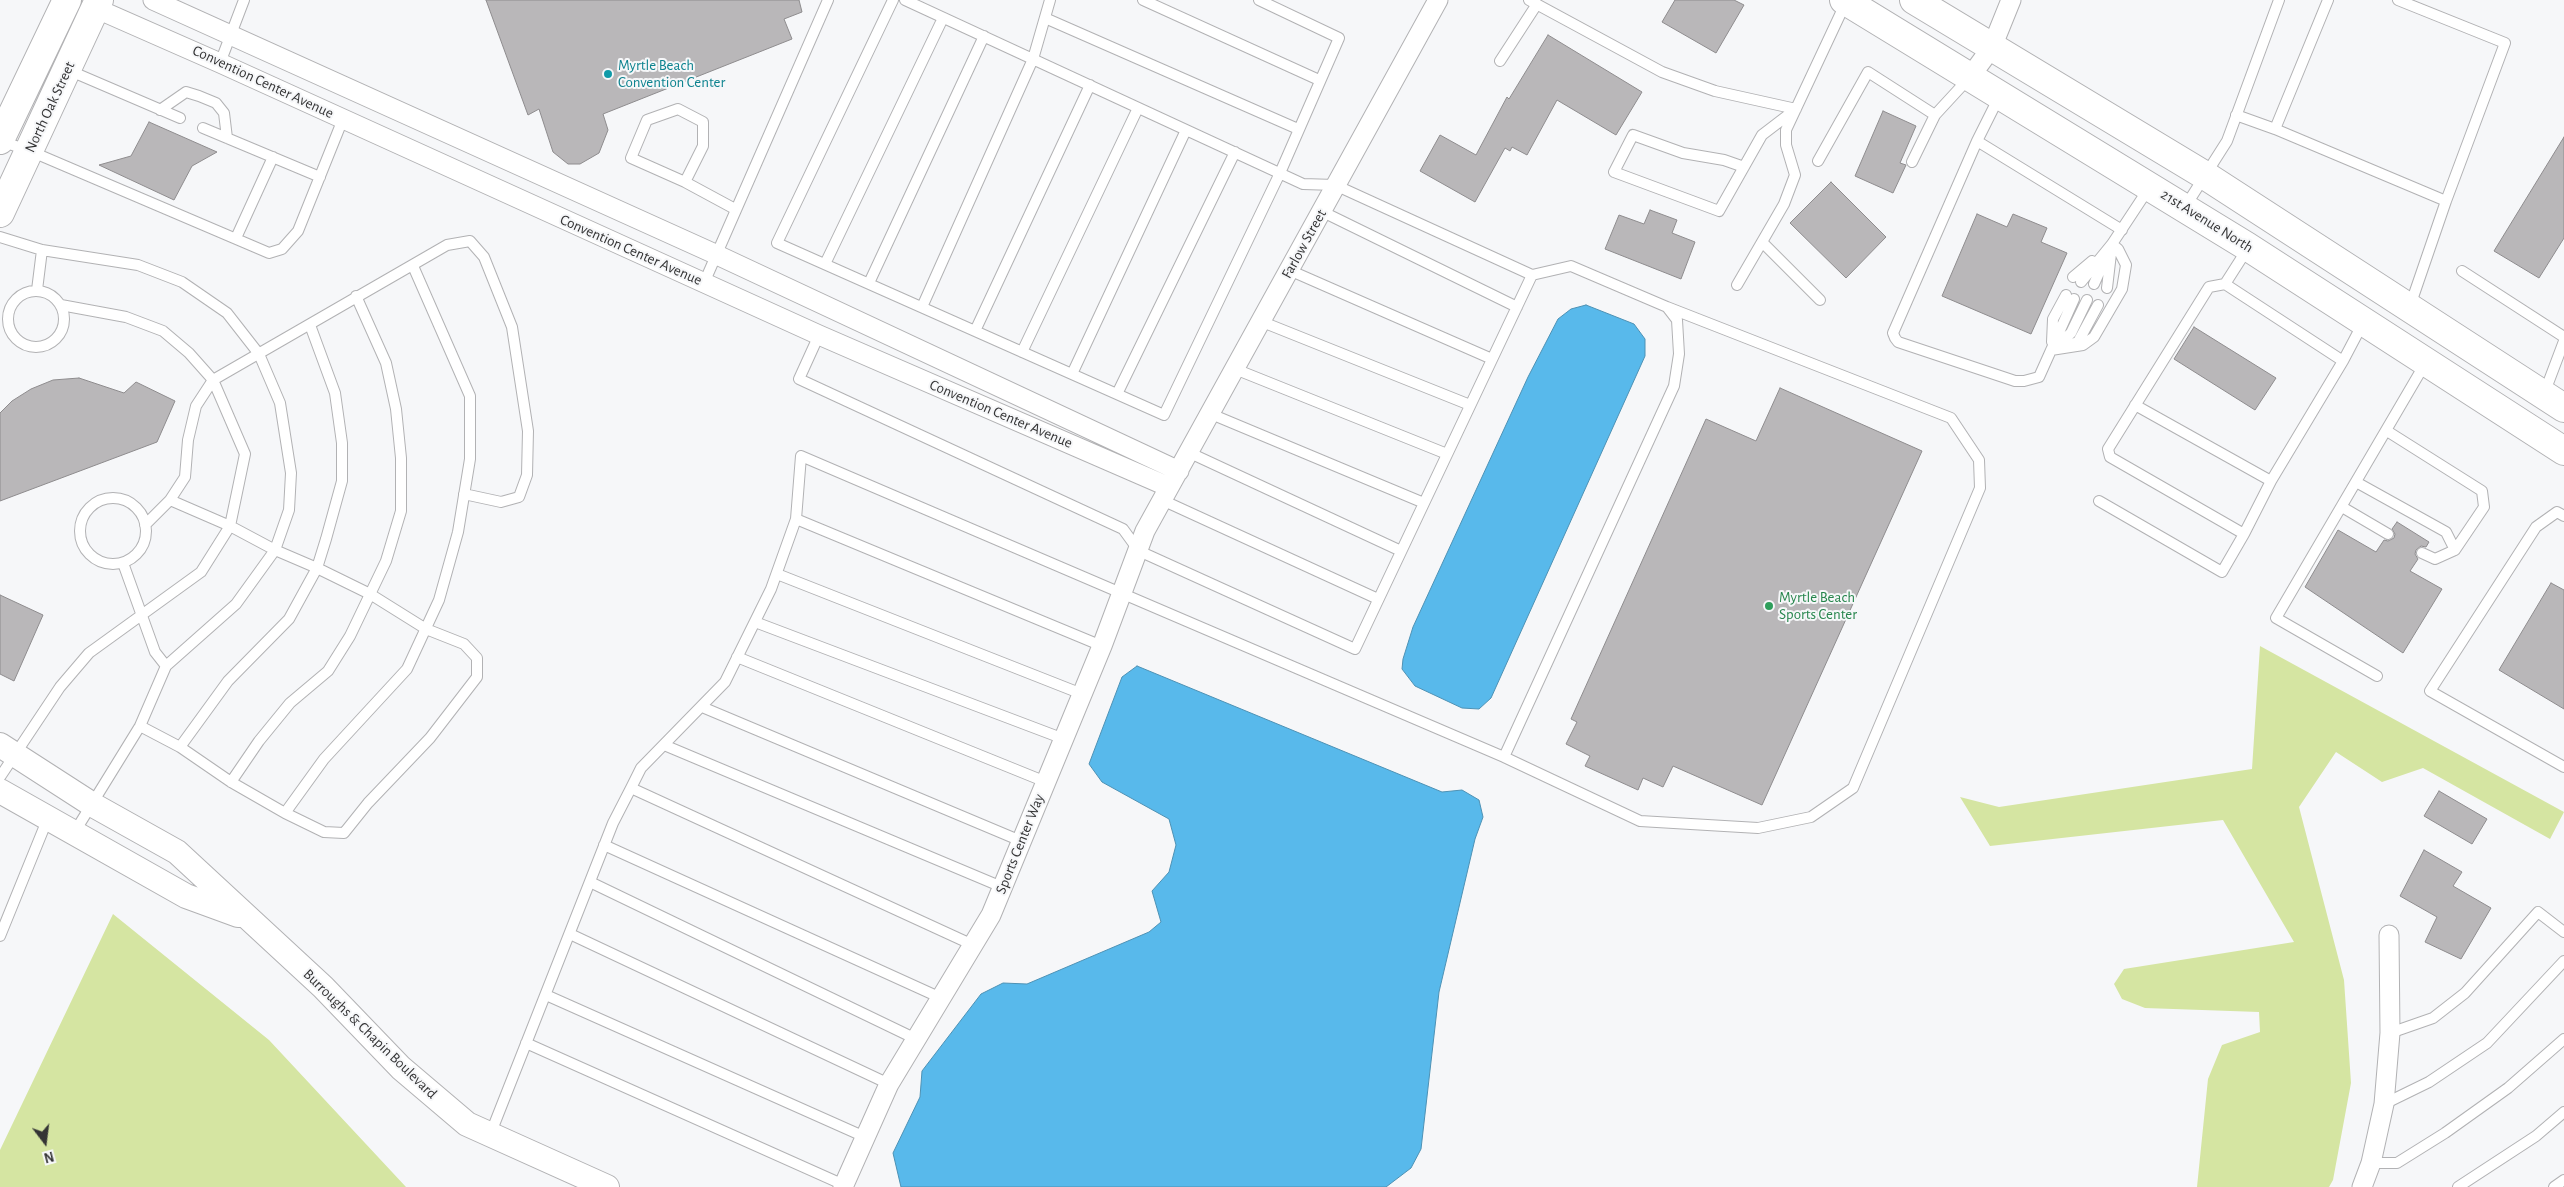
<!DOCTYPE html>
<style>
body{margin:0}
#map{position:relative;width:2564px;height:1187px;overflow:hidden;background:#f6f7f9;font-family:"Alegreya Sans",sans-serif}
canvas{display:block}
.north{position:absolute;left:20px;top:1117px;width:50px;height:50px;-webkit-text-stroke:4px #f6f7f9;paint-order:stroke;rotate:165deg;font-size:14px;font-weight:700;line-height:20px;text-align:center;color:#343435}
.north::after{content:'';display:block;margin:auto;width:18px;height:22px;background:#343435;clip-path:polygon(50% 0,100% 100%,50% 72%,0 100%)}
</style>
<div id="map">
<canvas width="2564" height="1187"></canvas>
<div class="north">N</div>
</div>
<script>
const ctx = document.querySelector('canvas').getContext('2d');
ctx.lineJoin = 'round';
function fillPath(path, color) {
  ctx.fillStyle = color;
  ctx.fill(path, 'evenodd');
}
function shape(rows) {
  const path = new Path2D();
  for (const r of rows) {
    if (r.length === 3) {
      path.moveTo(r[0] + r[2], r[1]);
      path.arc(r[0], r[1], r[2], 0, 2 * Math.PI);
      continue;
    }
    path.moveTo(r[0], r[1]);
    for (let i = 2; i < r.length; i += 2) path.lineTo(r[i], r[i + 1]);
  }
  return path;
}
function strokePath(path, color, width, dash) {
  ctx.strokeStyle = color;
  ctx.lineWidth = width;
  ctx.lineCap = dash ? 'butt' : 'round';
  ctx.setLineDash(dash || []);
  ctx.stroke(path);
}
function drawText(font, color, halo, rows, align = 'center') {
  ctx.font = font + ' "Alegreya Sans",sans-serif';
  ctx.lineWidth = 4;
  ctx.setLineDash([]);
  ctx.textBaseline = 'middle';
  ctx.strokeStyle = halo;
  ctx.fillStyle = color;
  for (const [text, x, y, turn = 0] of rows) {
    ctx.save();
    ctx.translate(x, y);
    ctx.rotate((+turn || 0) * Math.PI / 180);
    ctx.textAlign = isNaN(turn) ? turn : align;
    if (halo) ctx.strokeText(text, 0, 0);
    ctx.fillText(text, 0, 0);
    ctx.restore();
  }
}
const green = shape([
 [2260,646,2564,812,2550,839,2423,768,2382,782,2336,752,2299,807,2344,980,2351,1083,2333,1180,2329,1187,2197,1187,2208,1079,2222,1045,2260,1032,2259,1012,2145,1008,2122,999,2114,984,2124,969,2294,942,2223,820,1990,846,1960,797,1999,807,2252,769],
 [113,914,269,1040,406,1187,0,1187,0,1150]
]);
const water = shape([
 [1586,305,1634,324,1645,339,1645,356,1491,698,1479,709,1462,708,1415,686,1402,669,1403,659,1413,627,1528,377,1558,319,1571,309,1586,305],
 [1137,666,1442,792,1462,790,1479,800,1483,817,1475,839,1439,992,1421,1149,1411,1168,1386,1187,901,1187,893,1153,920,1097,922,1071,981,994,1003,983,1027,984,1149,932,1161,922,1152,891,1169,872,1176,845,1169,819,1102,782,1089,764,1122,677,1137,666]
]);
const building = shape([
 [486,0,799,0,802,12,784,19,792,39,603,114,608,130,599,153,580,164,568,164,553,152,539,109,528,115,486,0],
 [1675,0,1734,0,1744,5,1716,53,1662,22,1675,0],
 [1548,35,1642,92,1616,135,1557,100,1527,155,1512,147,1510,151,1505,148,1475,202,1420,171,1440,135,1476,155,1507,97,1509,99,1548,35],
 [1883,111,1916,126,1900,163,1906,165,1893,193,1855,176,1883,111],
 [149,122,217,152,192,166,174,200,99,165,131,156,149,122],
 [2564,137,2564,238,2539,278,2494,251,2564,137],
 [1831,182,1886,237,1846,278,1790,223,1831,182],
 [1650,210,1677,220,1672,233,1695,242,1681,279,1605,249,1619,215,1644,224,1650,210],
 [1977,214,2007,227,2013,214,2047,228,2041,242,2067,253,2031,334,1942,296,1977,214],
 [2194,327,2276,378,2255,410,2174,359,2194,327],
 [79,378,124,393,136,382,175,401,157,442,0,501,0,413,12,401,31,389,53,380,79,378],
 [1780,388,1922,451,1762,805,1673,766,1663,787,1643,778,1638,790,1585,766,1590,756,1566,744,1577,722,1571,719,1706,419,1756,441,1780,388],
 [2397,522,2429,542,2426,547,2421,546,2416,550,2415,554,2418,559,2410,571,2442,589,2403,653,2305,587,2338,530,2376,552,2384,540,2388,541,2394,538,2395,534,2392,529,2397,522],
 [2551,583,2564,590,2564,709,2499,670,2551,583],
 [0,595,43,615,14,681,0,674,0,595],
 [2439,791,2487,819,2472,844,2424,816,2439,791],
 [2424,850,2462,872,2453,886,2491,908,2461,959,2425,942,2437,917,2400,896,2424,850]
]);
const service = shape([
 [893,0,777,243,1164,415,1280,173,1339,38,1259,0],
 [1143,0,1319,80],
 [1529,0,1662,72,1715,91,1796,109],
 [2328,0,2275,129,2446,201],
 [2398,0,2505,43,2446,201,2410,306],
 [1045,18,1298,129],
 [1500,61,1537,4],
 [220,63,244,0],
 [68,70,180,118],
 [1999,97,1977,141,1893,333,1895,338,1898,342,2015,381,2024,381,2039,377,2074,299],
 [160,110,186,92,199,96,216,103,224,113,227,138],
 [2236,115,2275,129],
 [203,128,320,177],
 [1,141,30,151,269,253,282,249,298,231,343,119],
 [1977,141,2122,230],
 [1818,161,1868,72,1935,115,1970,77],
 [1912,162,1935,115],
 [1744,167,1724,160,1683,153,1633,135,1614,172,1719,211,1762,135,1796,109],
 [685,182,703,146,703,122,678,109,647,120,631,158,685,182,735,209],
 [2185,207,2227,141,2279,0],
 [1323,212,1517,307],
 [0,237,42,250,138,265,182,282,227,313,259,354,280,403,291,473,289,510,275,550,236,604,166,666,140,726,74,833],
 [236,238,273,157],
 [1762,242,1820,300],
 [825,264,943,18],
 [1289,270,1492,359],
 [2462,271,2564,337],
 [2073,277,2092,261],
 [2081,282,2112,244,2149,188],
 [704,283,828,0],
 [869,283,984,36],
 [2094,284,2106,257],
 [2225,284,2343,361],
 [1737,285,1784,204,1795,175,1786,145,1786,130,1846,2],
 [2107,288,2112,245],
 [37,290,42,250],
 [36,319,28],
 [922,307,1033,59,1050,0],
 [1260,321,1470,405],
 [975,331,1090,85],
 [819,335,799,379,1123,529,1139,551,1355,649,1532,275,1335,185,1303,184,905,0],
 [2052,342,2053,319,2066,295],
 [2069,345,2078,342,2098,305],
 [2054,348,2071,333,2087,300],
 [2051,350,2083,345,2094,337,2122,289,2126,265,2118,249,2112,244],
 [1022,352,1138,108],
 [1235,369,1447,454],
 [1072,374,1186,130],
 [1117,394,1235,152],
 [2544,394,2564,341],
 [2135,405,2271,481,2343,361,2363,323],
 [1211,414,1424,503],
 [2387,431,2482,491,2484,507,2455,550,2435,559,2422,553],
 [1190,453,1401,551],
 [2356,482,2446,532,2455,550],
 [113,531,33],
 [1162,500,1378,599],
 [2099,501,2222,572,2244,534,2110,457,2108,449,2209,287,2225,284,2248,248],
 [2342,507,2388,534],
 [2564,516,2557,512,2536,527,2430,691,2564,767],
 [796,519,1102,646],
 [145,525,170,500,185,477,188,440,196,406,213,380,447,245,470,241,484,257,512,327,528,431,527,475,519,497,501,502,464,494],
 [2244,534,2271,481],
 [123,563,155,652,166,666],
 [777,574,1082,694],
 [755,622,1064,739],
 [737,657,1046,782],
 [2377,676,2276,618,2426,362],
 [702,707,1021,841],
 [140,726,180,747,231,782,285,813,324,832,344,833,368,803,430,738,477,677,477,658,464,644,426,629,370,594,317,568,275,550,230,526,170,500],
 [664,745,1002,887],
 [180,747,228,681,289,619,317,568,326,539,342,481,342,443,335,393,310,325],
 [1504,757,1674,386,1679,354,1677,320,1667,307,1571,266,1532,275],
 [0,777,60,687,89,653,201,572,230,526,245,454,213,380,189,353,163,331,126,317,61,305],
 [231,782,259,741,290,703,328,671,350,636,386,561,401,511,401,458,396,409,386,363,356,296],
 [631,788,973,945],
 [285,813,324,759,407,669,439,600,458,532,470,459,470,396,413,266],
 [604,845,941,998],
 [590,882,916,1039],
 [570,934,889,1084],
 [0,936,48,818],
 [546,995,865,1137],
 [2390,1033,2433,1018,2465,993,2538,912,2564,932],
 [526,1043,844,1185],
 [2384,1104,2429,1082,2487,1043,2564,961],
 [490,1135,613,823,631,788,641,768,725,682,771,589,796,519,801,456,1504,757,1640,821,1758,828,1811,817,1853,788,1980,488,1979,460,1951,418,1667,307],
 [2371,1163,2397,1163,2445,1133,2508,1088,2564,1039],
 [2458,1187,2536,1136,2564,1112],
 [2554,1187,2564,1180]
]);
const minor = shape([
 [153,0,715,254,1179,471],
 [95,8,220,63,819,335,1169,487],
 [1970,77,1992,47,2011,0],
 [843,1187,889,1084,991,915,1102,646,1145,531,1438,0],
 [2362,1187,2371,1163,2384,1104,2390,1033,2389,935]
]);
const tertiary = shape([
 [0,745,93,805,177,852,323,987,401,1068,467,1124,607,1187],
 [0,791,186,896,238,915]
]);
const secondary = shape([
 [1844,0,2248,247,2564,451],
 [1914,0,2206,176,2564,408],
 [0,140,67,0],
 [0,213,99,0]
]);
const markers = [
 [608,74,5,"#0f9aa8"],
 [1769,606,5,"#2e9e5b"]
];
const cultureNames = [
 ["Myrtle Beach",618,65],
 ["Convention Center",618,82]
];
const streetNames = [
 ["Convention Center Avenue",263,82,25],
 ["North Oak Street",50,107,-65],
 ["21st Avenue North",2207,221,32],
 ["Farlow Street",1304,244,-61],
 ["Convention Center Avenue",631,250,24],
 ["Convention Center Avenue",1001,414,23],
 ["Sports Center Way",1020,844,-68],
 ["Burroughs & Chapin Boulevard",370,1034,44]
];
const leisureNames = [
 ["Myrtle Beach",1779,597],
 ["Sports Center",1779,614]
];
fillPath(green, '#d5e5a2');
fillPath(water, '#58b9eb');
strokePath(water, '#4d91b4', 1);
fillPath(building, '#b9b7b9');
strokePath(building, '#8e8c8e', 1);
strokePath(service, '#b2b2b4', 12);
strokePath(minor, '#b2b2b4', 21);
strokePath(tertiary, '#b2b2b4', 26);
strokePath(secondary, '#b2b2b4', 30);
strokePath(service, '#fff', 10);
strokePath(minor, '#fff', 19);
strokePath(tertiary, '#fff', 24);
strokePath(secondary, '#fff', 28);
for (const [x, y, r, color] of markers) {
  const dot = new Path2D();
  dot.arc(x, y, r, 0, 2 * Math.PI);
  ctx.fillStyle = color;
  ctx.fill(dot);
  strokePath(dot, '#f6f7f9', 2);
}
drawText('15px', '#0d838f', '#f6f7f9', cultureNames, 'left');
drawText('15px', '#343435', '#f6f7f9', streetNames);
drawText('15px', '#27864d', '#f6f7f9', leisureNames, 'left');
</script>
